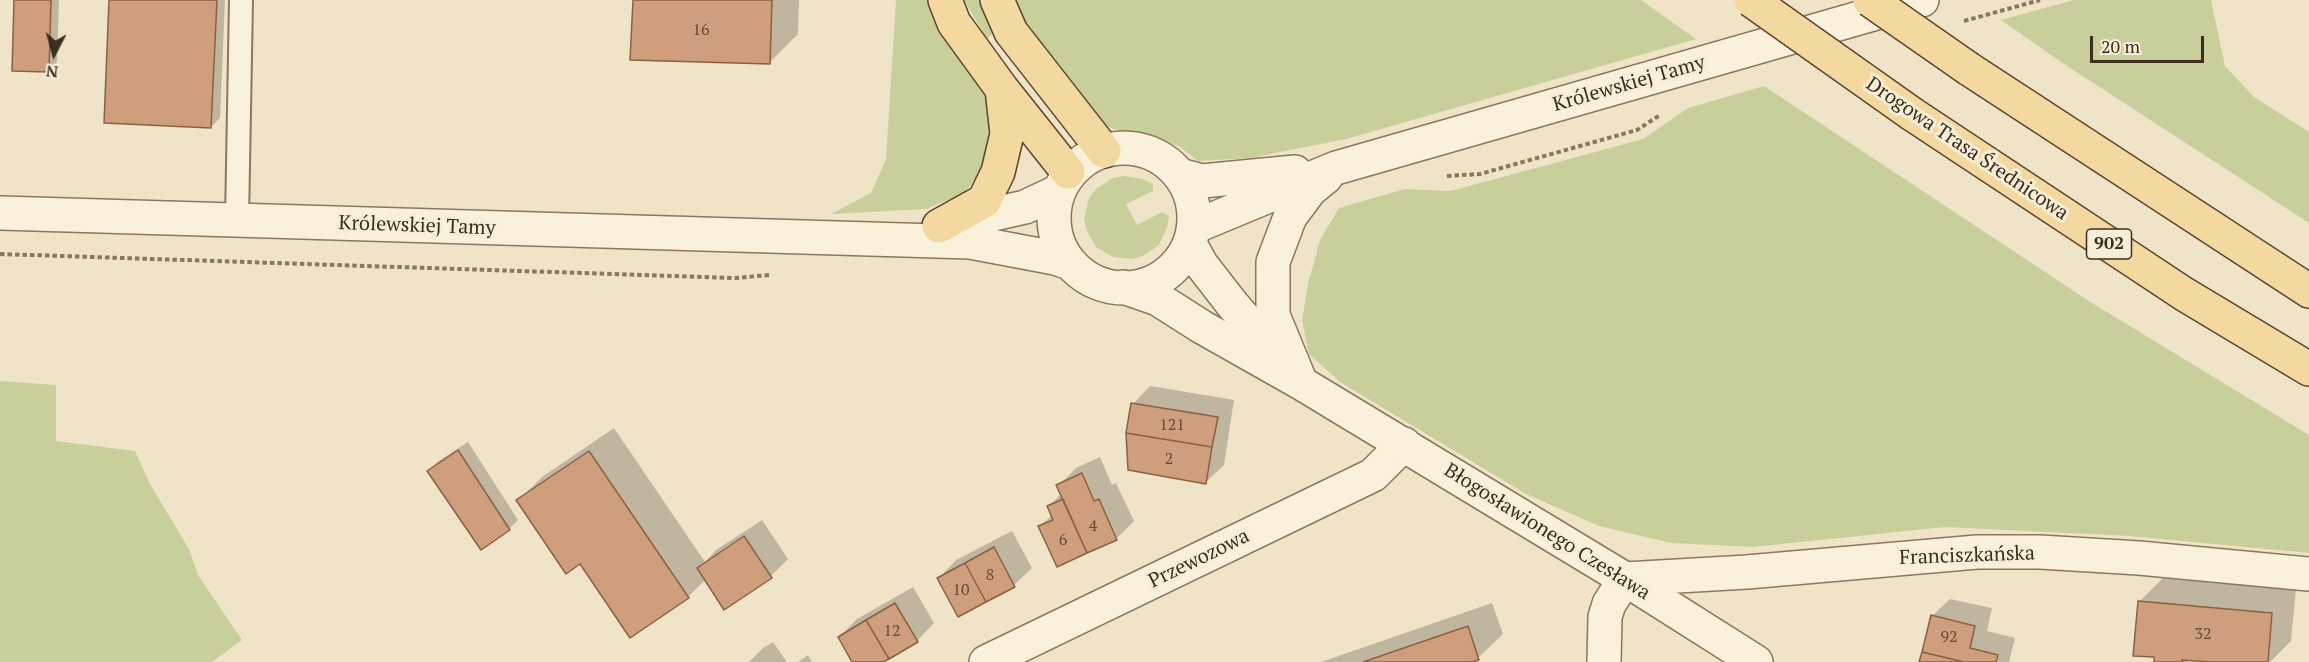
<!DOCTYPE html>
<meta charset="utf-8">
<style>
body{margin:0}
#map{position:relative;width:2309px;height:662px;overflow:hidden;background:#f0e4c8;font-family:"PT Serif",serif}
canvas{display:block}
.north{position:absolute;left:24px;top:24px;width:60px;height:60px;-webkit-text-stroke:4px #f7eed8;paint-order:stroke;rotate:186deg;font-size:16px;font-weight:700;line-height:24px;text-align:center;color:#3d2e20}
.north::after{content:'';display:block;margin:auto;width:21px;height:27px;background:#3d2e20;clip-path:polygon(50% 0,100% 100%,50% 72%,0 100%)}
.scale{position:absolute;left:2090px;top:36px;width:114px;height:27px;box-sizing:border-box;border:3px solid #3d2e20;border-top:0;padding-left:8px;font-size:18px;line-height:21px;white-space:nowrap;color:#3d2e20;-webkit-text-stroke:4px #f7eed8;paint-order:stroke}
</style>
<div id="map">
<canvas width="2309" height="662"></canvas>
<div class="north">N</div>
<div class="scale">20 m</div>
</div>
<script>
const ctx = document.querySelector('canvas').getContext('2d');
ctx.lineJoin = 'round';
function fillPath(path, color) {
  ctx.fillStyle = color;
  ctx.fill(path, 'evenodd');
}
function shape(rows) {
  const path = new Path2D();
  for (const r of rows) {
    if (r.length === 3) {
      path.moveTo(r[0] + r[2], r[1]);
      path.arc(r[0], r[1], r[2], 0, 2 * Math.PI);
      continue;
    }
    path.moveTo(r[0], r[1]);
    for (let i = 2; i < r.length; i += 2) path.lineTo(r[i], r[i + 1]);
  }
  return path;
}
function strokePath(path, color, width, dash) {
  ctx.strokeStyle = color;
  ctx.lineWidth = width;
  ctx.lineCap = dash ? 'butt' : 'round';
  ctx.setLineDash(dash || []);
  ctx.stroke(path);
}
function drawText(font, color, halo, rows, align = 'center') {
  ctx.font = font + ' "PT Serif",serif';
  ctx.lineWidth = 6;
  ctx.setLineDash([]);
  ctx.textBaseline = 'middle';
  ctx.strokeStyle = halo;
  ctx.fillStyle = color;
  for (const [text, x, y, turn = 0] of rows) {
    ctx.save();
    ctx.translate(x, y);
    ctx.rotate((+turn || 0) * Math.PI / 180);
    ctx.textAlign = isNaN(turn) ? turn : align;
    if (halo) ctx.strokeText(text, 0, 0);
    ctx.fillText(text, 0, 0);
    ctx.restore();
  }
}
const green = shape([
 [896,0,927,0,936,18,987,87,997,127,988,160,965,193,926,209,831,214,871,193,886,159],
 [964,0,979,0,994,32,987,39],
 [1014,0,1641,0,1696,39,1346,139,1250,158,1198,161,1179,146,1104,126,1043,54],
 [2074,0,2211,0,2225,66,2254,97,2309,132,2309,223,2061,62,2001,20],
 [1764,86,2092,303,2309,435,2309,553,2129,536,1945,527,1753,547,1671,543,1599,526,1526,494,1340,382,1309,354,1302,321,1308,284,1320,240,1339,208,1405,189,1451,191,1643,139,1688,108],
 [1123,176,1143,179,1153,184,1153,191,1126,204,1137,225,1162,212,1169,216,1167,228,1159,245,1143,256,1132,259,1113,257,1096,247,1087,231,1084,219,1089,198,1096,189,1113,178],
 [0,381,56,385,56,441,135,451,150,484,189,549,198,575,242,640,212,662,0,662]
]);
const shadow = shape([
 [16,0,59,0,57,62,48,71],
 [111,0,225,0,220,118,211,127],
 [634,0,799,0,798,34,769,63],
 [1150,386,1234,400,1224,465,1206,482,1133,404],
 [614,428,705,562,716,550,762,520,788,559,771,576,706,579,688,597,630,636,580,562,518,501,542,477],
 [468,442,518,520,509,529,429,471,437,462],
 [1100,457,1112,485,1116,483,1134,521,1116,539,1040,526,1052,515,1048,507,1062,493,1058,486,1076,468],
 [1012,531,1032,568,1014,585,939,578,956,560],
 [2163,578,2296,589,2291,641,2270,662,2221,662,2190,659,2187,662,2155,662,2156,656,2139,602],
 [913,587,934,623,917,641,880,662,854,662,839,637,857,619],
 [1950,599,1992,608,1987,631,2015,638,2009,662,1921,662,1932,616],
 [1492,603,1503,634,1478,658,1468,662,1321,662],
 [773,642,787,662,749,662,763,648],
 [808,655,812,662,798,662]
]);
const building = shape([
 [14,0,51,0,49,72,12,71,14,0],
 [109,0,217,0,211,128,104,123,109,0],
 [633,0,772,0,770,64,630,60,633,0],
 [1131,403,1218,417,1212,447,1126,433,1131,403],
 [1126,433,1212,447,1206,484,1128,470,1126,433],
 [458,450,510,530,481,550,427,471,458,450],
 [589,451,689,598,630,638,580,564,566,574,516,500,589,451],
 [1082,473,1094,501,1099,499,1117,540,1087,553,1056,485,1082,473],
 [1063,499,1087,553,1057,567,1038,526,1053,520,1047,506,1063,499],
 [744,536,772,578,724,610,697,568,744,536],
 [994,547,1015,587,986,602,965,563,994,547],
 [965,563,986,602,958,617,937,578,965,563],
 [2138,601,2272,613,2268,662,2210,662,2182,660,2182,662,2154,662,2154,657,2133,656,2138,601],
 [895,603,918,642,889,659,866,620,895,603],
 [1931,615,1975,626,1970,648,1998,655,1996,662,1964,662,1922,652,1931,615],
 [866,620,889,659,883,662,852,662,838,637,866,620],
 [1468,626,1479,660,1472,662,1363,662,1468,626],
 [1922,652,1964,662,1919,662,1922,652]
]);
const path = shape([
 [1964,21,2040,0],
 [1447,176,1480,174,1637,130,1660,115],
 [0,254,735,278,770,275]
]);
const service = shape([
 [237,221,241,0]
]);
const minor = shape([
 [986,662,1373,475,1404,444],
 [1604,662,1605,617,1609,604,1625,579]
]);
const tertiary = shape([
 [1124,218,70],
 [1179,175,1202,181,1295,172],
 [0,213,970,242,1055,258,1070,263],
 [950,224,1025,207,1057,192],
 [1194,227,1336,168,1922,0],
 [1190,244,1201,264,1232,304,1283,363],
 [1123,287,1158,299,1202,327,1301,383,1625,579,1756,662],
 [1301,383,1273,315,1273,262,1290,217,1310,190,1326,177],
 [1625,579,1747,572,1977,552,2040,552,2139,558,2309,574]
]);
const primary = shape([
 [945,0,954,23,1002,89,1068,172],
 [997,0,1011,32,1104,151],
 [1969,69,2309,291],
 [1912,114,2184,294,2309,369],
 [939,226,984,201,998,172,1007,134,1002,89]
]);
const primaryBridge = shape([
 [1751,0,1912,114],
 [1870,0,1969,69]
]);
const numberNames = [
 ["16",701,30],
 ["121",1172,425],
 ["2",1169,459],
 ["4",1093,526],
 ["6",1063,540],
 ["8",990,575],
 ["10",961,590],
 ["12",892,631],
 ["32",2203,634],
 ["92",1949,637]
];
const shields = [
 [2109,244,45]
];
const shieldNames = [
 ["902",2109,244]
];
const streetNames = [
 ["Królewskiej Tamy",1629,84,-16],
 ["Drogowa Trasa Średnicowa",1967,149,34],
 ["Królewskiej Tamy",417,226,2],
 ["Błogosławionego Czesława",1547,532,32],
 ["Franciszkańska",1967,556,-2],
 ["Przewozowa",1199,559,-26]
];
fillPath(green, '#c9cf9b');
fillPath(shadow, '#0003');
fillPath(building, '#cf9f7d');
strokePath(building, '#8d5f41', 1.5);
strokePath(service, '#8d765c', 26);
strokePath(minor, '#8d765c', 36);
strokePath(tertiary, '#8d765c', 36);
strokePath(primary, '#5b4430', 36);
strokePath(path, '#8d765c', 4, [4.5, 3]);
strokePath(service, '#faf1dc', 22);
strokePath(minor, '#faf1dc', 33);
strokePath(tertiary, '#faf1dc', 33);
strokePath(primary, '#f3d9a0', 33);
strokePath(primaryBridge, '#5b4430', 36, []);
strokePath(primaryBridge, '#f3d9a0', 33);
drawText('16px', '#624a37', null, numberNames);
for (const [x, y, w] of shields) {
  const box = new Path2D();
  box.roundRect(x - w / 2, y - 15, w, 30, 4.5);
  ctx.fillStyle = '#f7eed8';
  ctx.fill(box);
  strokePath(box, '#3d2e20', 1.5);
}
drawText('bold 18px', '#3d2e20', null, shieldNames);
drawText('20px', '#3d2e20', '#f7eed8', streetNames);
</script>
